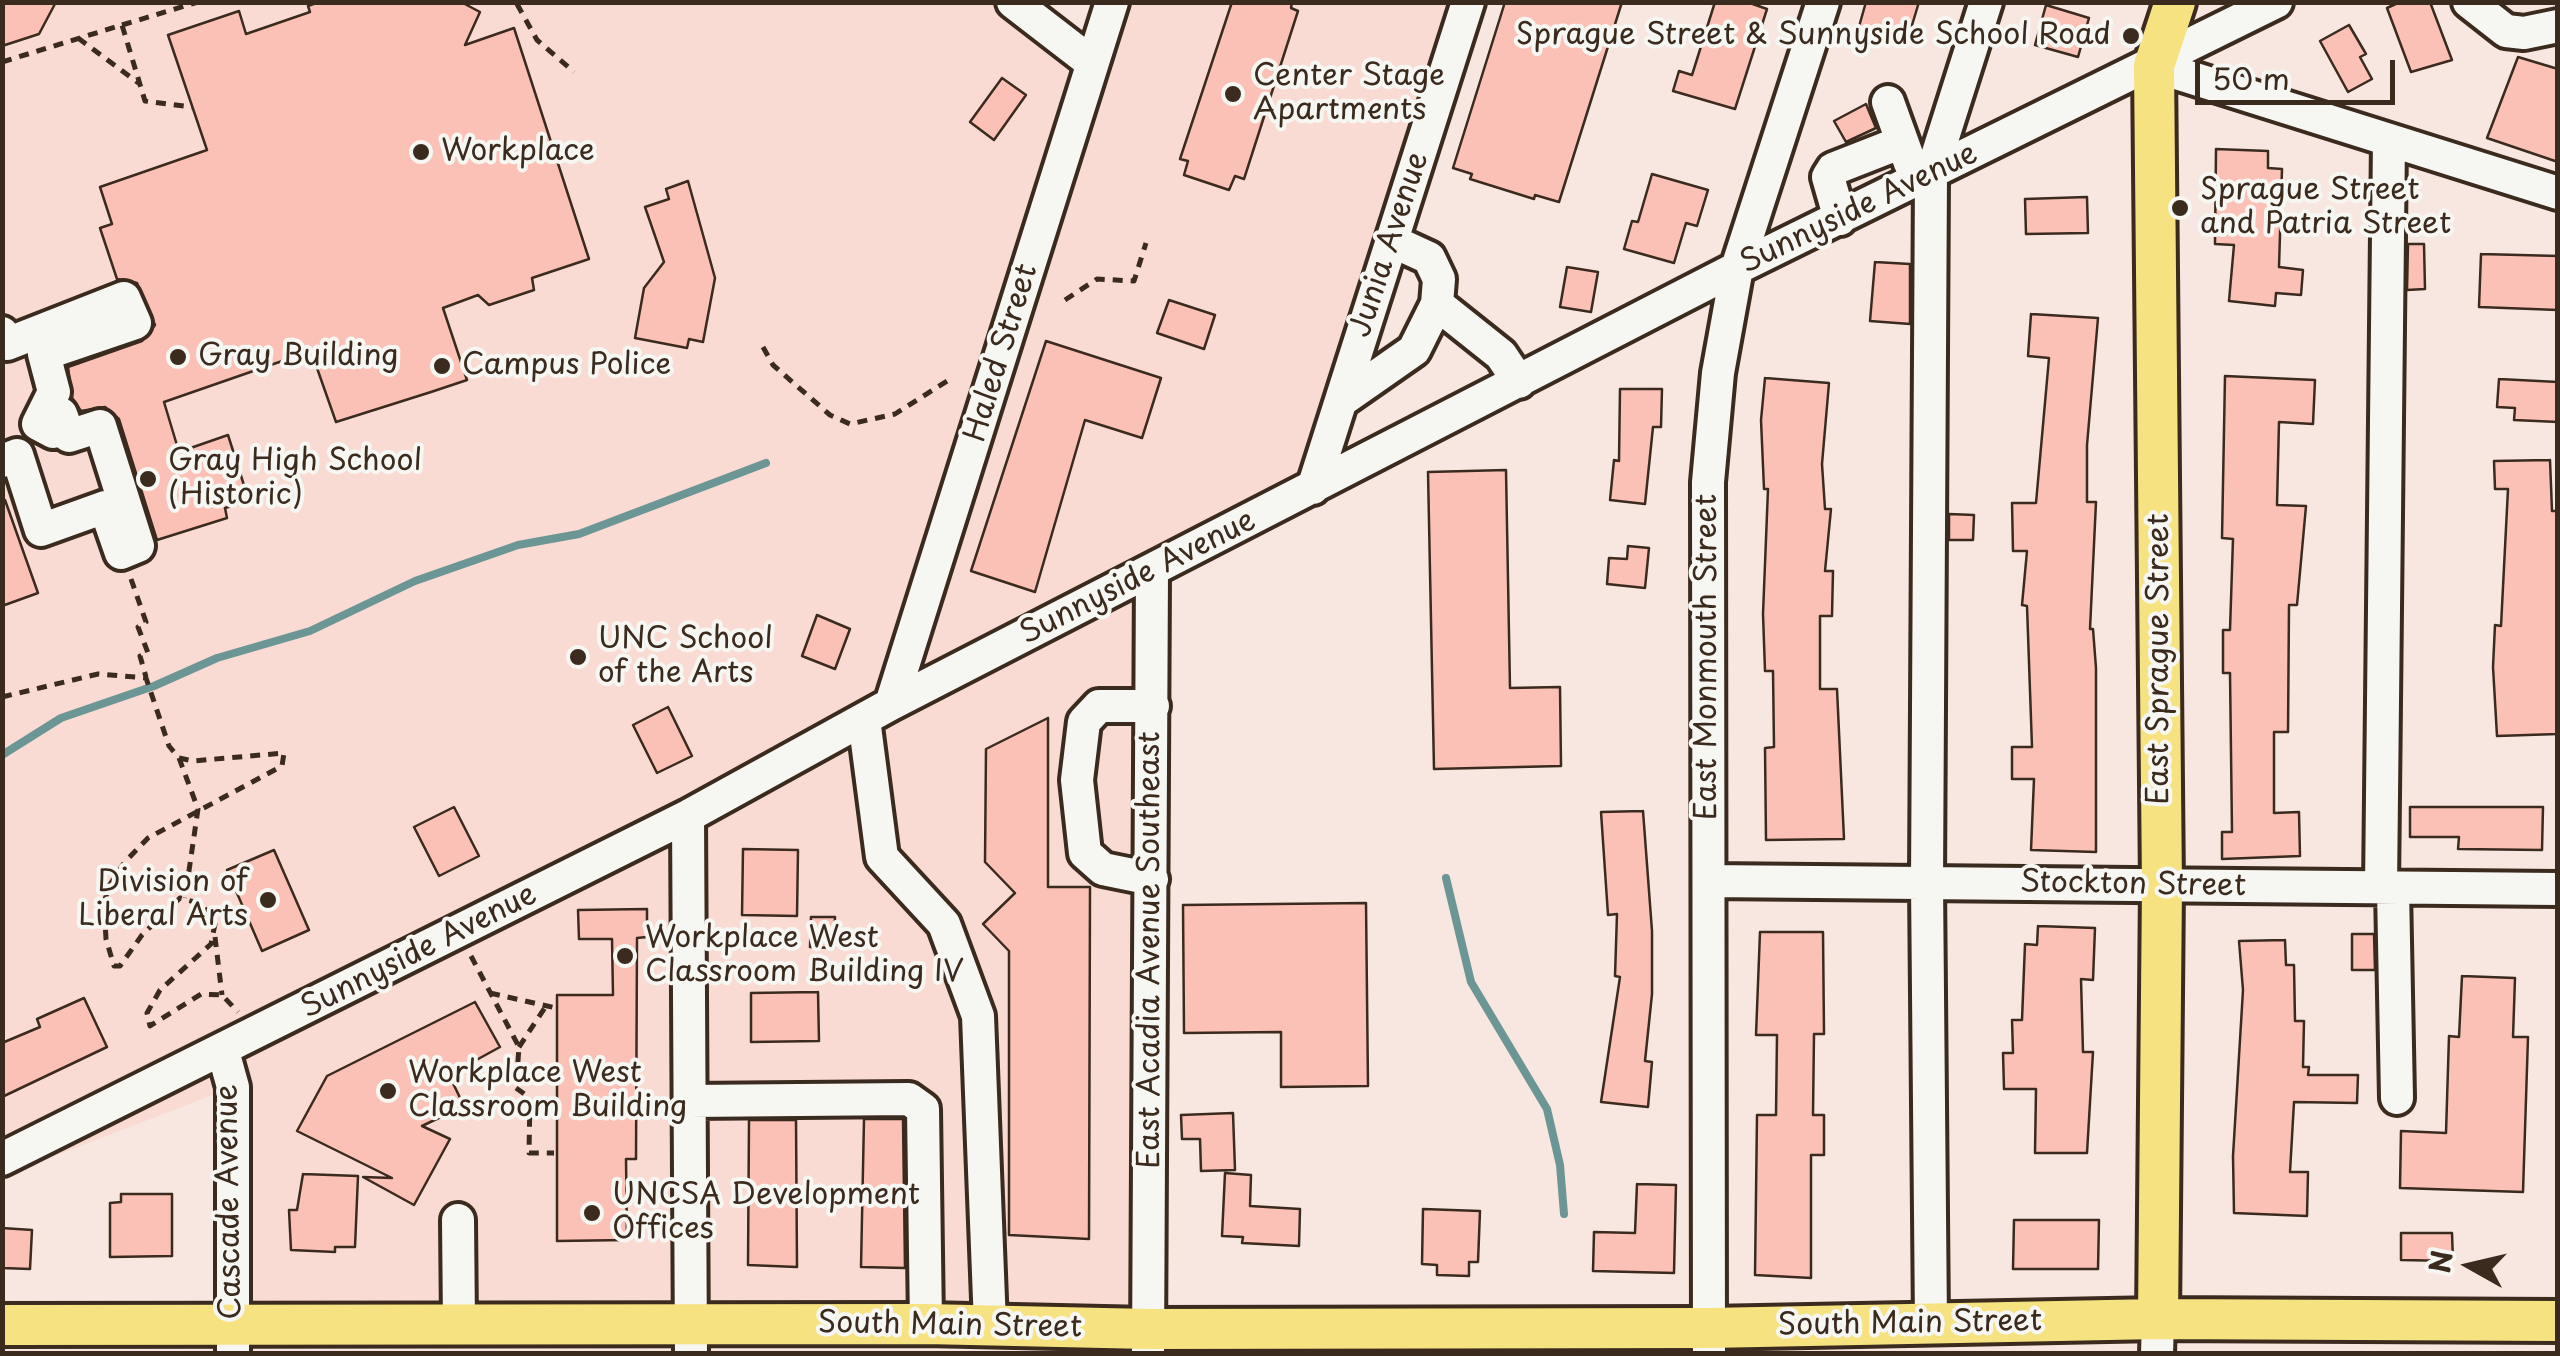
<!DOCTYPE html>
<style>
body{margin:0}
#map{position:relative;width:2560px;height:1356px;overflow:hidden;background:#f8e6e0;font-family:"Playpen Sans",sans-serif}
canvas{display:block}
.frame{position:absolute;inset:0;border:5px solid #3b2a1e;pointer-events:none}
.north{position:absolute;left:2420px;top:1216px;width:100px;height:100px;-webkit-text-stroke:8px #f6f6f2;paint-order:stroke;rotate:278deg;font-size:28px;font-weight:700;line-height:40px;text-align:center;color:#3b2a1e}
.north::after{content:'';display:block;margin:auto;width:35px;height:45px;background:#3b2a1e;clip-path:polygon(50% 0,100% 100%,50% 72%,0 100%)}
.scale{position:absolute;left:2195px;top:60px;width:200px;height:45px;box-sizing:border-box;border:5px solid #3b2a1e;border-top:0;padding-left:12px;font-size:30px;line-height:35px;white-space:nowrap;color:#3b2a1e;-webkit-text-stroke:8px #f6f6f2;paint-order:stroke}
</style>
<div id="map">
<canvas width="2560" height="1356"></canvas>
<div class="frame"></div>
<div class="north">N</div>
<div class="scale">50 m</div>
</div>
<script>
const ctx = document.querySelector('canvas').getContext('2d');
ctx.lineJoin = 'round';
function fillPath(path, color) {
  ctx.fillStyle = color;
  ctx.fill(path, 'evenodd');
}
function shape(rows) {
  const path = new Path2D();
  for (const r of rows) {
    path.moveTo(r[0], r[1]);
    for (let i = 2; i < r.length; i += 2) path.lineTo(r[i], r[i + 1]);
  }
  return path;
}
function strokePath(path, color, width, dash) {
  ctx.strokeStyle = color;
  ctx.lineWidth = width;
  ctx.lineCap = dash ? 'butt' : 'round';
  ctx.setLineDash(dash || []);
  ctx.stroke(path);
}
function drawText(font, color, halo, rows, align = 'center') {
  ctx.font = font + ' "Playpen Sans",sans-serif';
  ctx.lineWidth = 8;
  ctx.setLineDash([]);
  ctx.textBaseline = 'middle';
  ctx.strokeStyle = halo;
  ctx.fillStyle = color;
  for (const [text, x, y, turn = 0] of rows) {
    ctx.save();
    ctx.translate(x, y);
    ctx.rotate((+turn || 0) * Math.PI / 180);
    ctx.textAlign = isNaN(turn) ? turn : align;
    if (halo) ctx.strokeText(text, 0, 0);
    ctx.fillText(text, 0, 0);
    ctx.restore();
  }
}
const built = shape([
 [3,3,1014,3,1092,62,1112,3,1468,3,1313,488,1152,572,1148,1329,232,1323,233,1087,3,1176]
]);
const stream = shape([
 [2,755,61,718,154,686,217,658,310,631,415,581,518,545,579,534,766,463],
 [1446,878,1471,982,1547,1109,1560,1165,1564,1214]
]);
const building = shape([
 [2,2,56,2,39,34,2,46,2,2],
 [319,2,461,2,480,12,465,45,514,28,589,259,532,278,534,290,489,305,478,295,443,308,467,380,431,392,336,422,311,351,164,402,179,452,228,435,249,501,225,508,227,518,157,540,119,419,105,407,81,411,72,398,68,367,142,341,155,325,137,283,117,279,100,228,112,224,100,187,207,150,168,35,239,11,246,34,310,12,308,6,319,2],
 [1232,2,1292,2,1291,8,1298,11,1244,179,1235,176,1229,190,1184,175,1188,161,1180,159,1232,2],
 [1505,2,1622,2,1559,202,1535,195,1534,199,1470,179,1472,174,1453,168,1505,2],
 [1715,2,1747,2,1767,9,1735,109,1673,91,1679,71,1692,75,1715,2],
 [1866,2,1919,2,1906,45,1858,30,1866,2],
 [2400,2,2430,2,2452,60,2411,72,2387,8,2400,2],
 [2046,5,2089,18,2078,57,2035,45,2046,5],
 [2349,25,2366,54,2360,57,2372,79,2348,92,2320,41,2349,25],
 [2518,57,2558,69,2558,162,2487,138,2518,57],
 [1002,78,1026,95,994,140,970,122,1002,78],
 [1866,104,1876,128,1846,142,1834,121,1866,104],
 [2216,149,2268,151,2268,168,2282,169,2279,267,2303,270,2301,295,2276,293,2275,306,2229,301,2234,245,2215,244,2216,149],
 [1652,174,1708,190,1697,226,1686,223,1674,263,1624,249,1632,221,1638,222,1652,174],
 [688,181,715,278,703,342,689,339,687,348,635,338,644,288,664,262,645,207,669,199,666,189,688,181],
 [2087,197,2088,233,2026,234,2025,199,2087,197],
 [2408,244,2424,244,2425,289,2407,290,2408,244],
 [2481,254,2558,256,2558,310,2479,307,2481,254],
 [1875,262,1910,264,1910,324,1870,321,1875,262],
 [1567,267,1598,272,1591,312,1560,307,1567,267],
 [1169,300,1215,315,1204,349,1157,333,1169,300],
 [2031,314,2098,318,2087,445,2087,502,2096,502,2090,629,2093,629,2096,668,2096,852,2031,850,2034,779,2012,779,2012,747,2032,747,2027,606,2022,605,2027,551,2013,551,2012,503,2036,503,2049,358,2028,356,2031,314],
 [1046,341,1161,378,1142,438,1085,420,1035,592,971,571,1046,341],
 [2225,376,2315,380,2313,424,2279,422,2277,505,2306,506,2297,605,2289,605,2288,732,2274,732,2274,813,2299,812,2300,856,2222,859,2222,832,2232,832,2230,673,2223,673,2223,630,2230,630,2233,539,2222,538,2225,376],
 [1765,378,1829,383,1822,464,1825,509,1831,509,1825,571,1833,571,1832,616,1820,616,1820,689,1837,689,1844,839,1766,840,1765,748,1774,747,1773,671,1765,671,1763,614,1768,489,1764,489,1761,420,1765,378],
 [2499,379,2558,382,2558,422,2514,420,2515,408,2497,407,2499,379],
 [1620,389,1662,389,1661,427,1653,427,1645,504,1610,500,1614,460,1619,461,1620,389],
 [2550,460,2552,511,2557,511,2558,734,2497,736,2493,667,2495,625,2501,626,2508,489,2495,489,2494,461,2550,460],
 [1506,470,1510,688,1560,687,1561,766,1434,769,1428,472,1506,470],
 [5,500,38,593,2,606,2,501,5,500],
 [1949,514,1974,515,1973,540,1949,540,1949,514],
 [1628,546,1649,548,1645,588,1607,584,1609,558,1627,559,1628,546],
 [817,615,850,629,835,669,802,656,817,615],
 [668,707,692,756,657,773,633,725,668,707],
 [1048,718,1048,887,1090,887,1089,1239,1009,1235,1009,951,983,924,1015,893,985,862,986,749,1048,718],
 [454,807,479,856,439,876,414,827,454,807],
 [2410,807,2543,807,2542,850,2458,849,2459,837,2410,837,2410,807],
 [1643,811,1652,931,1652,994,1645,1061,1652,1062,1648,1107,1601,1102,1620,977,1615,976,1617,914,1608,915,1601,812,1643,811],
 [743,849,798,850,797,916,742,915,743,849],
 [274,850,309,930,262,951,227,870,274,850],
 [1366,903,1368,1086,1281,1087,1281,1032,1184,1033,1183,905,1366,903],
 [647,909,647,937,637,938,636,1159,626,1159,627,1240,557,1241,557,995,613,995,612,939,579,939,578,910,647,909],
 [811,917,835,917,834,948,810,947,811,917],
 [2038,926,2095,928,2093,980,2081,979,2083,1052,2093,1052,2087,1153,2035,1153,2036,1089,2004,1089,2003,1053,2013,1053,2012,1020,2022,1020,2025,944,2037,945,2038,926],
 [1760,932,1823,932,1824,1034,1814,1034,1813,1115,1824,1115,1824,1155,1811,1155,1811,1278,1755,1275,1757,1115,1776,1115,1777,1035,1756,1035,1760,932],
 [2352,934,2374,934,2375,970,2352,970,2352,934],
 [2285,940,2286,965,2294,965,2295,1021,2304,1021,2303,1067,2309,1067,2308,1075,2358,1075,2357,1103,2294,1102,2290,1172,2308,1172,2307,1216,2234,1213,2233,1156,2243,990,2239,941,2285,940],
 [2462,976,2515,978,2513,1037,2528,1037,2523,1192,2400,1188,2401,1131,2446,1133,2449,1036,2459,1037,2462,976],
 [818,992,819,1041,751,1042,751,993,818,992],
 [84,998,107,1047,2,1097,2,1043,40,1027,37,1019,84,998],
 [475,1002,500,1047,449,1075,464,1106,422,1126,450,1139,414,1205,363,1177,392,1178,297,1131,327,1076,475,1002],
 [1233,1113,1235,1170,1201,1171,1200,1139,1182,1139,1181,1115,1233,1113],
 [864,1119,903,1119,905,1268,861,1267,864,1119],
 [749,1120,796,1120,797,1267,748,1265,749,1120],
 [1225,1173,1251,1175,1250,1206,1300,1209,1299,1246,1242,1243,1243,1237,1222,1236,1225,1173],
 [303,1174,358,1176,355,1247,335,1247,335,1252,291,1250,289,1210,297,1210,303,1174],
 [1637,1184,1676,1185,1674,1273,1593,1271,1594,1232,1635,1233,1637,1184],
 [121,1194,172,1194,172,1256,110,1257,110,1203,121,1202,121,1194],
 [1423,1209,1480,1211,1478,1262,1469,1262,1469,1276,1437,1275,1437,1265,1422,1264,1423,1209],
 [2014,1220,2099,1220,2098,1269,2013,1269,2014,1220],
 [2,1228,32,1230,30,1269,2,1268,2,1228],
 [2401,1233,2452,1233,2453,1261,2401,1260,2401,1233]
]);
const path = shape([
 [517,4,537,40,574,72],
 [122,25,198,2],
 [78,38,140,84],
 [2,62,122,25,145,101,192,107],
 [1065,300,1097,279,1134,281,1146,243],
 [763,347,773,365,830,415,850,424,895,414,947,381],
 [131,579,146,622,138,627,148,653,140,656,146,677],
 [2,697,98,674,146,678,169,746,179,758,193,761,284,753,282,766,148,838,124,863,109,886,104,903,106,939,114,966,120,966,142,935,180,898,202,904,215,924,211,944,160,990,147,1013,150,1026,201,994,222,995,238,1012],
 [179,758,198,809,185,898],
 [215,937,222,995],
 [471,956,519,1047,516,1088,530,1098,529,1153,554,1153],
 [490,993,556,1008],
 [519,1047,546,1006]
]);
const minor = shape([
 [1013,2,1092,63],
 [2469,2,2506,31,2524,33,2558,26],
 [2154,66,2558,193],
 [1888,102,1910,163],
 [1840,219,1828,177,1833,169,1902,142],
 [1437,304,1501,355,1519,382],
 [2,333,7,344,124,298,135,323,44,354,54,392,38,424,53,432,61,414,69,436,100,426,138,546,121,553,105,507,41,530,17,455,2,461],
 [1341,401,1414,350,1437,304,1439,279,1429,258,1392,241],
 [1313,488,1468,2],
 [891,704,1112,2],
 [864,719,882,857,944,924,978,1016,990,1325],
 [688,816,691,1354],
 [1152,879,1103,869,1085,853,1077,780,1084,722,1099,706,1153,706],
 [1709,881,2558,889],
 [2381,888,2389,140],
 [2393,889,2397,1098],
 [223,1051,233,1087,233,1354],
 [690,1101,909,1099,923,1109,926,1324],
 [2,1159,688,816,891,704,1737,268,2276,2],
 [458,1220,459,1324],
 [1931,1324,1927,883,1931,175,1986,2],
 [1148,1354,1152,572],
 [1709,1354,1708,482,1718,373,1737,268,1823,2],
 [2157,1354,2158,1319]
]);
const major = shape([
 [2158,1319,2162,886,2154,66,2175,2],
 [2,1325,926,1324,1148,1329,1709,1328,2158,1319,2558,1321]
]);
const markers = [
 [2131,36,10,"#3b2a1e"],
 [1233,94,10,"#3b2a1e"],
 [421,152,10,"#3b2a1e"],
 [2180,208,10,"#3b2a1e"],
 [178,357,10,"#3b2a1e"],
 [442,366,10,"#3b2a1e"],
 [148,479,10,"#3b2a1e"],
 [578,657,10,"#3b2a1e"],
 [268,900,10,"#3b2a1e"],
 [625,956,10,"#3b2a1e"],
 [388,1091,10,"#3b2a1e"],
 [592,1213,10,"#3b2a1e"]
];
const poiNames = [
 ["Sprague Street & Sunnyside School Road",2111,36,"right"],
 ["Center Stage",1253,77],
 ["Apartments",1253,111],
 ["Workplace",441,152],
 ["Sprague Street",2200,191],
 ["and Patria Street",2200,225],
 ["Gray Building",198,357],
 ["Campus Police",462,366],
 ["Gray High School",168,462],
 ["(Historic)",168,496],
 ["UNC School",598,640],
 ["of the Arts",598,674],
 ["Division of",248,883,"right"],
 ["Liberal Arts",248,917,"right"],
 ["Workplace West",645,939],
 ["Classroom Building IV",645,973],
 ["Workplace West",408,1074],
 ["Classroom Building",408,1108],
 ["UNCSA Development",612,1196],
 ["Offices",612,1230]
];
const streetNames = [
 ["Sunnyside Avenue",1859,209,-26],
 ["Junia Avenue",1390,245,-72],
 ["Haled Street",1002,353,-73],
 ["Sunnyside Avenue",1138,578,-27],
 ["East Monmouth Street",1708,657,-90],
 ["East Sprague Street",2160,659,-90],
 ["Stockton Street",2133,885,1],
 ["East Acadia Avenue Southeast",1151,950,-90],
 ["Sunnyside Avenue",419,952,-27],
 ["Cascade Avenue",230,1202,-91],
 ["South Main Street",1910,1324,-1],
 ["South Main Street",950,1326,1]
];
fillPath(built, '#f9dbd3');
strokePath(stream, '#6c9695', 8);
fillPath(building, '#fcc1b6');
strokePath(building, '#3b2a1e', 2.5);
strokePath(minor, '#3b2a1e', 40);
strokePath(major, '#3b2a1e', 48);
strokePath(path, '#3b2a1e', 5, [10, 8]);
strokePath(minor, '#f6f6f2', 32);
strokePath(major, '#f7e281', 40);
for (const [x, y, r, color] of markers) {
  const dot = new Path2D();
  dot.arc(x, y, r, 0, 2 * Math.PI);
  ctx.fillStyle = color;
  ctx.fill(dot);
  strokePath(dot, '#f6f6f2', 4);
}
drawText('30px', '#3b2a1e', '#f6f6f2', poiNames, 'left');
drawText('30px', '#3b2a1e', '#f6f6f2', streetNames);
</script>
